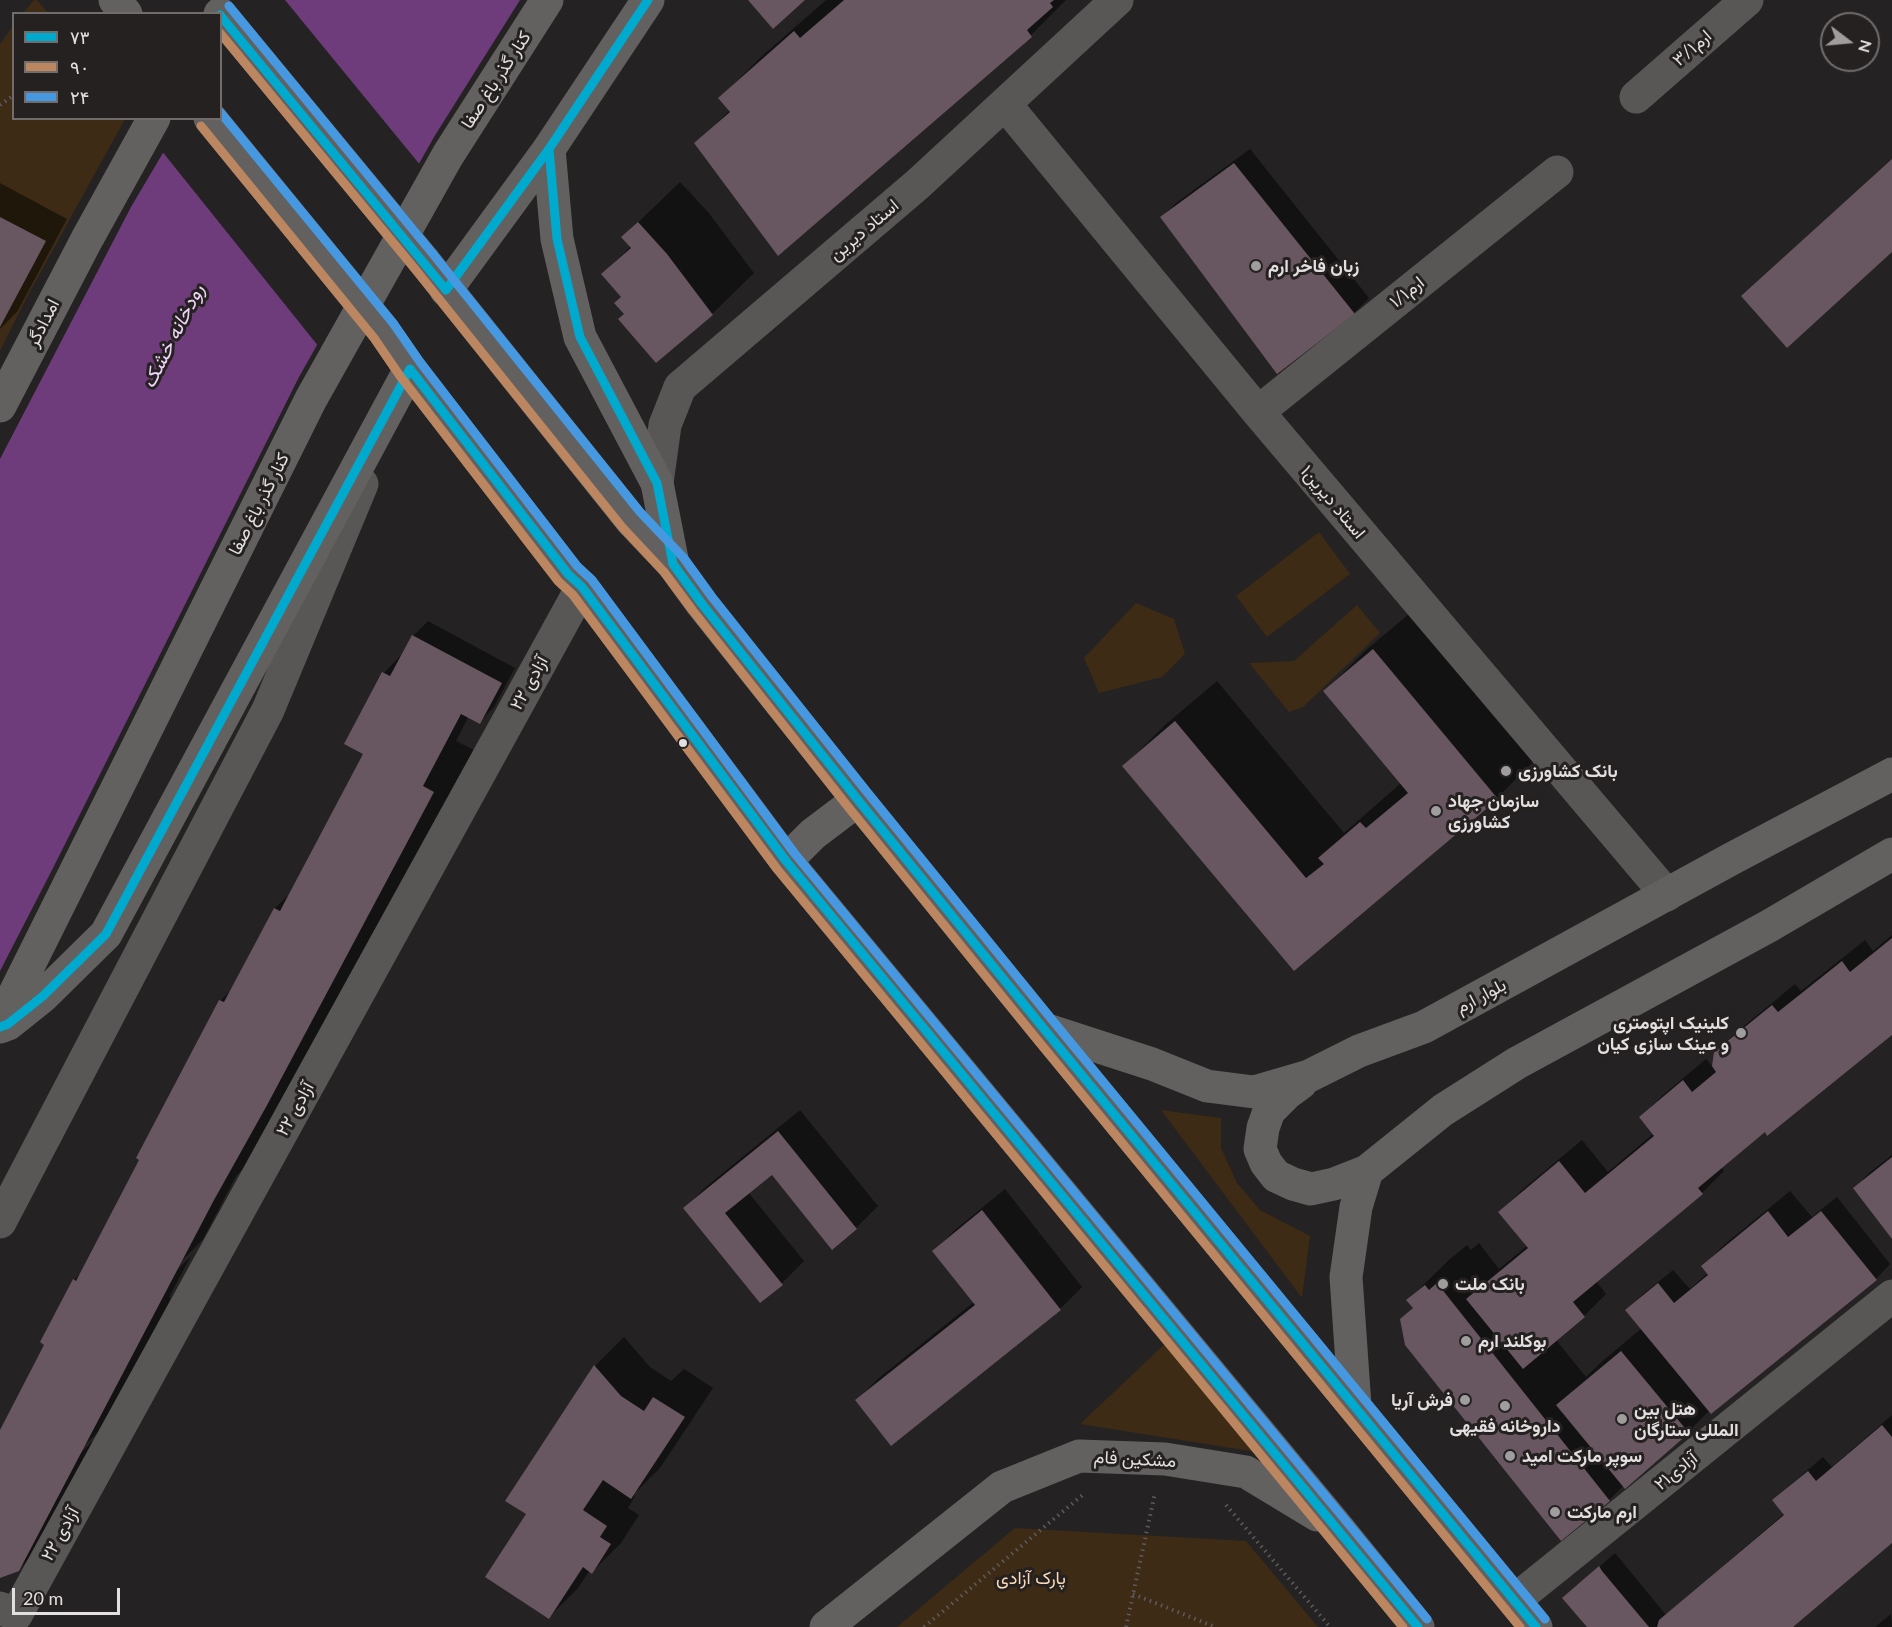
<!DOCTYPE html>
<meta charset="utf-8">
<style>
body{margin:0}
#map{position:relative;width:1892px;height:1627px;overflow:hidden;background:#242222;font-family:Lato,sans-serif}
canvas{display:block}
.legend{position:absolute;left:12px;top:12px;width:210px;height:108px;box-sizing:border-box;background:#252121;border:2px solid #716d6d;margin:0;padding:8px 10px;list-style:none;font-size:18px;color:#e3dfe0}
.legend li{display:flex;align-items:center;gap:12px;height:30px}
.legend b{width:30px;border:2px solid #716d6d}
.north{position:absolute;left:1820px;top:12px;width:60px;height:60px;box-sizing:border-box;background:#252121;border:2px solid #716d6d;border-radius:50%;rotate:106deg;font-size:16px;font-weight:700;line-height:24px;text-align:center;color:#e3dfe0}
.north::after{content:'';display:block;margin:auto;width:21px;height:27px;background:#a09d9e;clip-path:polygon(50% 0,100% 100%,50% 72%,0 100%)}
.scale{position:absolute;left:12px;top:1588px;width:108px;height:27px;box-sizing:border-box;border:3px solid #e3dfe0;border-top:0;padding-left:8px;font-size:18px;line-height:21px;white-space:nowrap;color:#e3dfe0;-webkit-text-stroke:4px #252121;paint-order:stroke}
</style>
<div id="map">
<canvas width="1892" height="1627"></canvas>
<ul class="legend">
<li><b style="height:8px;background:#00a9ce"></b>۷۳</li>
<li><b style="height:8px;background:#bb8660"></b>۹۰</li>
<li><b style="height:8px;background:#4699e1"></b>۲۴</li>
</ul>
<div class="north">N</div>
<div class="scale">20 m</div>
</div>
<script>
const ctx = document.querySelector('canvas').getContext('2d');
ctx.lineJoin = 'round';
function fillPath(path, color) {
  ctx.fillStyle = color;
  ctx.fill(path, 'evenodd');
}
function shape(rows) {
  const path = new Path2D();
  for (const r of rows) {
    path.moveTo(r[0], r[1]);
    for (let i = 2; i < r.length; i += 2) path.lineTo(r[i], r[i + 1]);
  }
  return path;
}
function strokePath(path, color, width, dash) {
  ctx.strokeStyle = color;
  ctx.lineWidth = width;
  ctx.lineCap = dash ? 'butt' : 'round';
  ctx.setLineDash(dash || []);
  ctx.stroke(path);
}
function drawText(font, color, halo, rows, align = 'center') {
  ctx.font = font + ' Lato,Vazirmatn,sans-serif';
  ctx.lineWidth = 6;
  ctx.setLineDash([]);
  ctx.textBaseline = 'middle';
  ctx.strokeStyle = halo;
  ctx.fillStyle = color;
  for (const [text, x, y, turn = 0] of rows) {
    ctx.save();
    ctx.translate(x, y);
    ctx.rotate((+turn || 0) * Math.PI / 180);
    ctx.textAlign = isNaN(turn) ? turn : align;
    if (halo) ctx.strokeText(text, 0, 0);
    ctx.fillText(text, 0, 0);
    ctx.restore();
  }
}
const green = shape([
 [34,0,37,0,48,13,23,13],
 [13,26,14,118,125,119,27,297,0,351,0,44],
 [1319,532,1350,574,1267,637,1236,596],
 [1136,603,1174,619,1185,654,1162,677,1099,693,1084,658],
 [1357,605,1380,633,1303,707,1289,712,1249,663,1294,661],
 [1161,1110,1221,1118,1221,1148,1237,1183,1260,1210,1310,1236,1302,1298],
 [1168,1341,1269,1454,1080,1424],
 [1015,1528,1246,1541,1318,1627,897,1627]
]);
const water = shape([
 [253,0,520,0,434,137,299,377,52,870,0,971,0,459,131,207,183,119,220,118]
]);
const pier = shape([
 [250,0,285,0,421,166,319,347,161,150,180,118,220,118,220,50]
]);
const shadow = shape([
 [826,0,1066,0,1031,35,696,144,730,110,720,98,761,57],
 [1250,149,1369,298,1354,313,1162,217,1176,203],
 [680,182,708,212,754,273,712,314,656,361,625,314,622,296,603,274,631,246,623,237],
 [0,183,67,219,17,312,0,329],
 [1415,609,1538,757,1497,798,1294,969,1124,766,1165,725,1217,681,1344,833,1401,783,1325,691,1366,650],
 [428,621,515,668,494,707,480,722,469,716,456,741,474,750,255,1157,236,1176,203,1239,175,1268,177,1270,191,1256,169,1297,171,1298,116,1403,123,1407,77,1453,79,1455,119,1414,60,1528,18,1570,0,1577,0,1433,46,1344,74,1280,83,1271,140,1161,138,1157,221,1000,232,989,275,908,293,891,364,755,384,673,404,652,413,636],
 [1892,935,1892,1033,1765,1130,1721,1167,1724,1171,1702,1193,1596,1281,1606,1294,1584,1316,1556,1340,1586,1377,1599,1364,1642,1328,1628,1310,1642,1295,1673,1270,1690,1289,1708,1273,1703,1266,1725,1244,1790,1191,1812,1217,1837,1197,1890,1264,1876,1279,1710,1410,1688,1432,1625,1487,1624,1485,1609,1500,1561,1539,1401,1319,1414,1307,1408,1300,1450,1259,1467,1245,1471,1250,1479,1243,1499,1269,1528,1245,1500,1212,1522,1190,1582,1140,1608,1172,1654,1133,1641,1117,1663,1095,1706,1059,1713,1067,1716,1052,1739,1030,1795,984,1801,991,1865,940,1873,951],
 [800,1110,878,1206,856,1228,772,1173,748,1192,804,1261,782,1283,760,1301,685,1208,707,1186],
 [1892,1155,1892,1236,1855,1188,1869,1173],
 [1005,1189,1082,1287,1060,1309,857,1400,879,1378,974,1302,934,1251,956,1229],
 [624,1337,650,1367,671,1381,684,1369,713,1388,660,1468,633,1495,635,1496,628,1508,639,1515,621,1543,592,1572,590,1570,578,1588,549,1617,528,1514,507,1500,595,1366],
 [1892,1415,1892,1541,1790,1627,1589,1627,1564,1598,1615,1553,1666,1615,1785,1513,1774,1500,1789,1486,1823,1457,1832,1467],
 [1891,1614,1892,1627,1875,1627]
]);
const building = shape([
 [748,0,805,0,773,29],
 [844,0,1054,0,1050,3,1053,7,1027,30,1032,37,778,256,694,143,730,112,718,98,794,31,800,38],
 [1892,159,1892,252,1787,348,1741,296],
 [1234,163,1355,314,1277,374,1160,217],
 [0,217,46,241,0,327],
 [638,222,667,254,713,315,656,363,618,319,624,314,614,303,621,297,601,274,631,248,621,237],
 [412,635,502,683,480,724,461,714,423,786,434,792,266,1107,214,1200,19,1571,0,1578,0,1430,44,1345,40,1342,73,1279,76,1281,139,1160,136,1158,219,1000,224,1002,274,908,280,911,363,754,344,744,382,672,390,676],
 [1373,649,1498,799,1294,971,1122,766,1175,721,1306,878,1324,864,1318,858,1360,822,1366,828,1408,793,1323,691],
 [1892,938,1892,1035,1767,1136,1765,1132,1698,1188,1703,1194,1573,1302,1585,1317,1523,1369,1466,1299,1528,1248,1498,1212,1559,1161,1585,1193,1654,1136,1639,1117,1683,1080,1692,1092,1716,1072,1712,1066,1714,1052,1772,1005,1778,1012,1842,961,1850,972],
 [778,1131,857,1229,832,1250,772,1175,725,1213,783,1285,760,1303,683,1208],
 [1892,1157,1892,1239,1853,1188],
 [982,1210,1061,1310,891,1446,855,1400,975,1305,932,1251],
 [1768,1211,1788,1237,1821,1211,1877,1280,1711,1414,1625,1310,1658,1283,1674,1303,1708,1275,1701,1266],
 [1437,1283,1610,1501,1561,1541,1405,1345,1400,1319,1413,1308,1406,1300,1425,1285,1429,1290],
 [1621,1351,1689,1433,1625,1489,1556,1405],
 [594,1365,621,1396,644,1411,653,1397,685,1417,631,1499,603,1480,583,1510,607,1526,600,1537,611,1544,592,1574,583,1567,549,1619,485,1577,526,1514,505,1501],
 [1882,1425,1892,1437,1892,1543,1793,1627,1657,1627,1659,1620,1784,1515,1772,1500,1808,1471,1816,1481],
 [1599,1566,1602,1571,1649,1627,1587,1627,1562,1598]
]);
const path = shape([
 [0,105,14,95],
 [1226,1505,1330,1627],
 [1133,1594,1215,1627],
 [924,1627,1085,1493],
 [1126,1627,1155,1493]
]);
const minor = shape([
 [1636,97,1747,0],
 [1005,104,1258,412,1667,895],
 [1258,412,1557,172],
 [657,483,665,425,680,387,918,184,1117,0],
 [0,1222,268,710,362,484],
 [1515,1600,1892,1296],
 [0,1608,16,1615,582,587]
]);
const major = shape([
 [115,0,126,14],
 [549,149,557,239,580,337,657,483,673,564],
 [424,261,631,520,673,564,702,604,858,800,1044,1029,1536,1627],
 [446,290,549,149,648,0],
 [384,331,410,369,568,574,582,587,786,861,1338,1528,1418,1627],
 [0,406,87,239,154,118],
 [786,861,813,834,858,800],
 [0,1023,311,399,448,155,547,0],
 [0,1027,8,1024,43,996,106,934,410,369],
 [1044,1029,1152,1064,1207,1086,1254,1092,1309,1076,1359,1051,1424,1027,1733,858,1892,774],
 [1301,1083,1286,1094,1269,1111,1263,1128,1260,1149,1266,1163,1276,1176,1293,1184,1311,1189,1334,1184,1367,1171],
 [1355,1406,1346,1277,1356,1207,1367,1171,1443,1110,1517,1063,1769,926,1892,854],
 [826,1627,1002,1487,1079,1456,1165,1459,1246,1472,1317,1515]
]);
const majorBridge = shape([
 [220,14,424,261],
 [210,118,384,331]
]);
const bus1 = shape([
 [220,15,446,290,549,149,648,0],
 [549,149,557,239,580,337,657,483,673,564,702,604,858,800,1044,1029,1536,1627],
 [0,1027,8,1024,43,996,106,934,410,369,568,574,582,587,786,861,1418,1627]
]);
const bus2 = shape([
 [220,33,415,269,622,527,664,572,693,611,849,808,1035,1037,1520,1627],
 [201,126,374,338,400,376,558,581,573,595,777,869,1403,1627]
]);
const bus3 = shape([
 [229,6,433,254,640,512,683,557,712,597,867,792,1053,1021,1545,1619],
 [220,112,393,323,420,362,577,566,592,580,795,854,1427,1619]
]);
const markers = [
 [1256,266,6,"#a09d9e"],
 [683,743,5,"#e3dfe0"],
 [1506,771,6,"#a09d9e"],
 [1436,811,6,"#a09d9e"],
 [1741,1033,6,"#a09d9e"],
 [1443,1284,6,"#a09d9e"],
 [1466,1341,6,"#a09d9e"],
 [1465,1400,6,"#a09d9e"],
 [1505,1406,6,"#a09d9e"],
 [1622,1419,6,"#a09d9e"],
 [1510,1456,6,"#a09d9e"],
 [1555,1512,6,"#a09d9e"]
];
const streetNames = [
 ["۳/۱ارم",1692,48,-41],
 ["کنار گذر باغ صفا",496,80,-57],
 ["استاد دیرین",864,230,-40],
 ["۱/۱ارم",1407,292,-39],
 ["امدادگر",43,323,-63],
 ["استاد دیرین۱",1333,502,50],
 ["کنار گذر باغ صفا",259,504,-63],
 ["آزادی ۲۲",529,683,-61],
 ["بلوار ارم",1481,996,-28],
 ["آزادی ۲۲",295,1109,-61],
 ["مشکین فام",1135,1459,3],
 ["آزادی۲۱",1676,1471,-39],
 ["آزادی ۲۲",60,1534,-61]
];
const poiNames = [
 ["زبان فاخر ارم",1268,266],
 ["بانک کشاورزی",1518,771],
 ["سازمان جهاد",1448,801],
 ["کشاورزی",1448,822],
 ["کلینیک اپتومتری",1729,1023,"right"],
 ["و عینک سازی کیان",1729,1044,"right"],
 ["بانک ملت",1455,1284],
 ["بوکلند ارم",1478,1341],
 ["فرش آریا",1453,1400,"right"],
 ["هتل بین",1634,1409],
 ["المللی ستارگان",1634,1430],
 ["داروخانه فقیهی",1505,1426,"center"],
 ["سوپر مارکت امید",1522,1456],
 ["ارم مارکت",1567,1512]
];
const parkNames = [
 ["پارک آزادی",1031,1578]
];
const waterNames = [
 ["رودخانه خشک",173,336,-63]
];
fillPath(green, '#3d2b15');
fillPath(water, '#6f3c7b');
fillPath(pier, '#242222');
fillPath(shadow, '#0007');
fillPath(building, '#685760');
strokePath(path, '#5d5b5b', 4, [1.5, 4.5]);
strokePath(minor, '#585756', 33);
strokePath(major, '#626160', 33);
strokePath(majorBridge, '#626160', 33);
strokePath(bus1, '#00a9ce', 9);
strokePath(bus2, '#bb8660', 9);
strokePath(bus3, '#4699e1', 9);
for (const [x, y, r, color] of markers) {
  const dot = new Path2D();
  dot.arc(x, y, r, 0, 2 * Math.PI);
  ctx.fillStyle = color;
  ctx.fill(dot);
  strokePath(dot, '#252121', 2);
}
drawText('18px', '#e3dfe0', '#252121', streetNames);
drawText('bold 18px', '#e3dfe0', '#252121', poiNames, 'left');
drawText('18px', '#fddab6', '#252121', parkNames);
drawText('italic 20px', '#f0d2f9', '#252121', waterNames);
</script>
